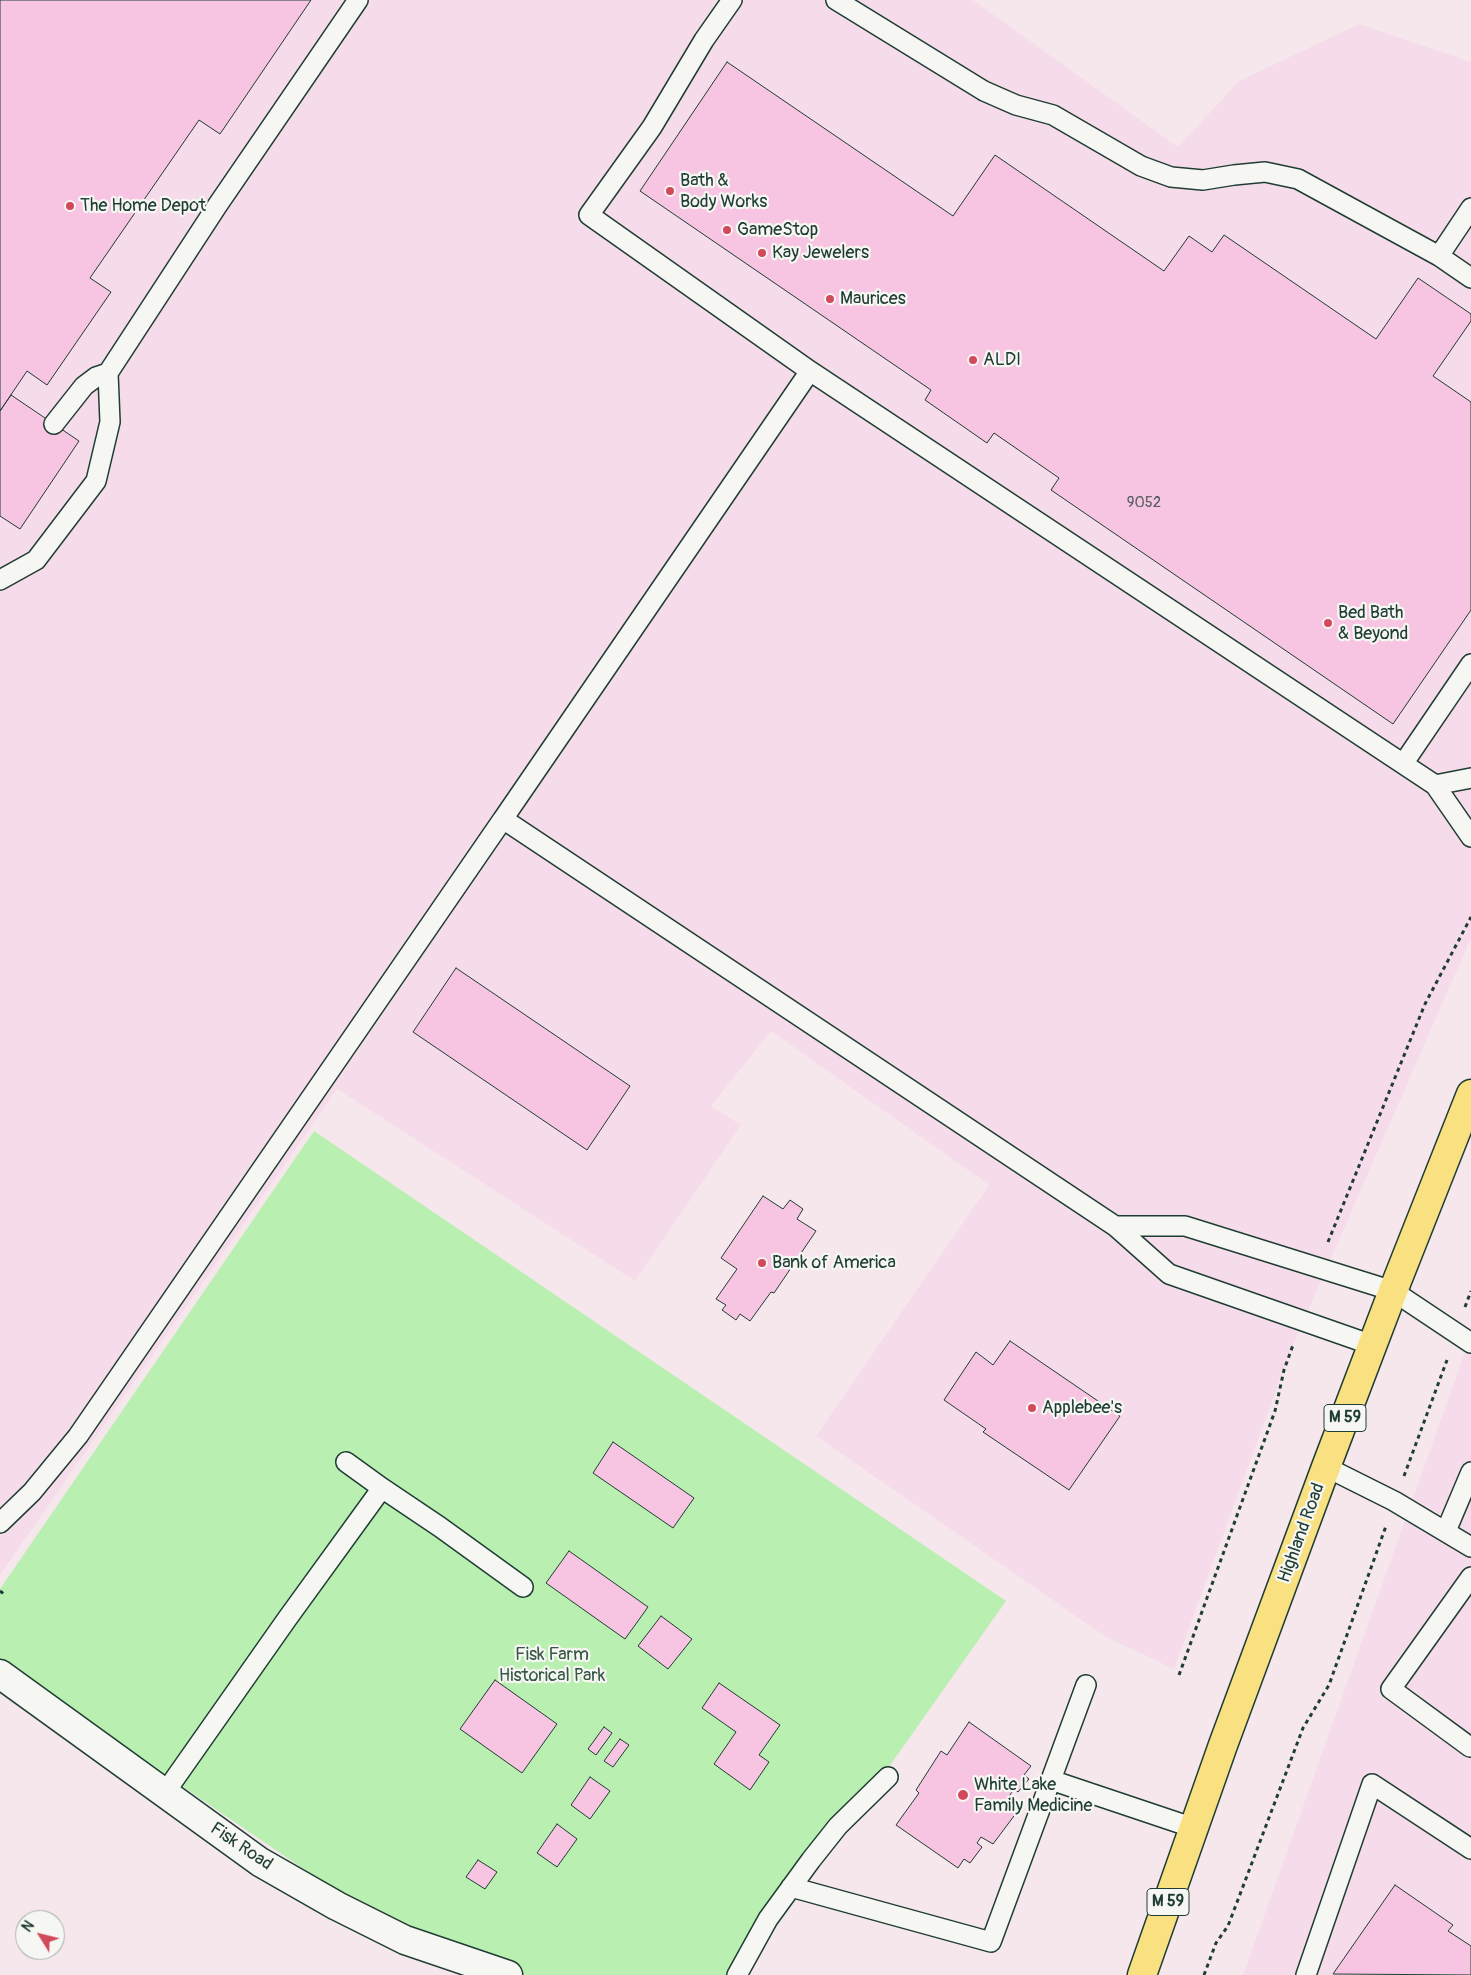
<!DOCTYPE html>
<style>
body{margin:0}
#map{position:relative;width:1471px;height:1975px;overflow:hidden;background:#f6e7ed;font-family:Pangolin,sans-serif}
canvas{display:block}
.north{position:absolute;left:15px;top:1910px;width:50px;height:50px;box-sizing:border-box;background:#f6f6f2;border:1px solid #a0aca6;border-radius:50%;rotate:306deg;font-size:14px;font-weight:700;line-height:20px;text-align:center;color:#1f3d34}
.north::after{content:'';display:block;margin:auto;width:18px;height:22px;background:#d1495b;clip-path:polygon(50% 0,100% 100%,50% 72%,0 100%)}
</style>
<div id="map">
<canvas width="1471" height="1975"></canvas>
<div class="north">N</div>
</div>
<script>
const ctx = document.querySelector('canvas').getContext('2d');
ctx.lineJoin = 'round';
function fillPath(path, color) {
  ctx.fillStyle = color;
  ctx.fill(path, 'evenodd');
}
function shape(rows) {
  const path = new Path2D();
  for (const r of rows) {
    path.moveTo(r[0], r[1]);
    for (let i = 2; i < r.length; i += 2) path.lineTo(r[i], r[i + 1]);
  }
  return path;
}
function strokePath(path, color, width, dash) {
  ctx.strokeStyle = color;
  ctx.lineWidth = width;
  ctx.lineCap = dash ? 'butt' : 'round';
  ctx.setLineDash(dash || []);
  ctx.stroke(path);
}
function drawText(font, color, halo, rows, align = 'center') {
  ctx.font = font + ' Pangolin,sans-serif';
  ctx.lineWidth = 4.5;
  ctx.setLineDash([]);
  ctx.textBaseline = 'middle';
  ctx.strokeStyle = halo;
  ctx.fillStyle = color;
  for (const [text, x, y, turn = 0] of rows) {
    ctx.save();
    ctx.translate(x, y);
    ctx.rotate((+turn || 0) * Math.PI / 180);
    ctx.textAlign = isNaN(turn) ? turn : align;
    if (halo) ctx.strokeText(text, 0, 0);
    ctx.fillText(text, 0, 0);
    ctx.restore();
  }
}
const built = shape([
 [0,0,973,0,1178,147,1239,81,1359,24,1471,62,1471,938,1290,1352,1174,1669,1106,1637,816,1436,989,1185,771,1031,711,1106,741,1125,635,1281,337,1089,0,1575],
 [1471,1335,1471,1975,1243,1975]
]);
const green = shape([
 [314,1131,1006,1601,742,1975,459,1975,0,1662,0,1589]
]);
const building = shape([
 [0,0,311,0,220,134,199,120,90,278,111,292,47,385,27,371,0,411,0,0],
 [727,62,953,216,995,155,1164,271,1189,236,1212,252,1224,235,1376,339,1418,278,1471,314,1471,321,1433,376,1471,402,1471,610,1393,724,1051,490,1059,478,994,433,987,443,925,400,931,390,640,191,727,62],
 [11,395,79,441,20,529,0,516,0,411,11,395],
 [456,968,630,1086,587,1150,413,1032,456,968],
 [763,1196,783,1209,790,1200,803,1209,797,1219,816,1231,774,1293,771,1292,750,1321,740,1314,736,1320,722,1310,726,1305,716,1299,737,1269,721,1258,763,1196],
 [1010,1341,1120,1416,1069,1490,983,1432,986,1429,944,1400,976,1352,993,1365,1010,1341],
 [613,1442,694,1498,673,1528,593,1473,613,1442],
 [569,1551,648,1607,625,1639,546,1583,569,1551],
 [661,1616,692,1639,668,1669,638,1646,661,1616],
 [495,1680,557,1724,522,1773,460,1729,495,1680],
 [719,1683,780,1725,759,1755,769,1762,750,1790,714,1764,736,1732,702,1708,719,1683],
 [969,1722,1031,1766,1024,1775,1029,1779,1018,1792,1014,1789,1008,1798,1020,1808,993,1844,981,1837,977,1843,982,1847,970,1863,964,1859,958,1868,896,1825,919,1793,916,1790,941,1751,947,1755,969,1722],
 [604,1727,612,1733,596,1755,588,1749,604,1727],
 [620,1739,629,1745,613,1767,604,1761,620,1739],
 [590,1777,610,1791,590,1819,571,1805,590,1777],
 [557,1824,577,1839,557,1867,537,1853,557,1824],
 [478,1860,497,1872,485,1889,466,1877,478,1860],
 [1395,1885,1453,1925,1448,1931,1471,1946,1471,1975,1333,1974,1395,1885]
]);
const path = shape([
 [1328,1242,1425,1004,1471,917],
 [1465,1307,1471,1291],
 [1404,1476,1447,1360],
 [0,1591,4,1594],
 [1179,1675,1275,1411,1284,1370,1293,1345],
 [1204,1975,1216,1943,1228,1926,1303,1728,1329,1685,1386,1526]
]);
const lane = shape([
 [732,0,704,40,652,127,589,215,810,371],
 [836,0,984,91,1016,105,1053,115,1141,166,1171,177,1203,180,1234,175,1265,172,1298,179,1439,256],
 [1471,208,1439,256,1471,278],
 [54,424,84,386,96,377,108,373],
 [0,580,36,560,96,481,110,422,108,373,217,206,358,0],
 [1403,764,1471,664],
 [1435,785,1471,778],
 [503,819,810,371,1435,785,1471,837],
 [1115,1226,1185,1226,1393,1291,1471,1343],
 [346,1462,382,1488],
 [1326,1467,1394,1501,1471,1547],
 [0,1523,32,1492,78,1436,503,819,1115,1226,1169,1274,1372,1345],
 [1446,1531,1471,1472],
 [1471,1577,1391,1689,1470,1747,1471,1746],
 [1051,1780,1194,1828],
 [164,1794,287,1619,382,1488,440,1527,523,1587],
 [791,1887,991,1942,1086,1685],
 [737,1975,768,1919,811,1860,838,1826,888,1777],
 [1306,1975,1372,1784,1471,1849]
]);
const street = shape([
 [0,1674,260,1862,337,1906,405,1940,508,1975]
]);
const highway = shape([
 [1142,1975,1223,1745,1326,1467,1393,1291,1471,1094]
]);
const markers = [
 [670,191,5,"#d1495b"],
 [70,206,5,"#d1495b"],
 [727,230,5,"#d1495b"],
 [762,253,5,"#d1495b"],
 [830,299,5,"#d1495b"],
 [973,360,5,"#d1495b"],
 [1328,623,5,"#d1495b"],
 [762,1263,5,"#d1495b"],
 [1032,1408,5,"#d1495b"],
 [963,1795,6,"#d1495b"]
];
const numberNames = [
 ["9052",1144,503]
];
const shields = [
 [1345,1418,42],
 [1168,1902,42]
];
const shieldNames = [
 ["M 59",1345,1418],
 ["M 59",1168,1902]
];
const poiNames = [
 ["Bath &",680,181],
 ["Body Works",680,202],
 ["The Home Depot",80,206],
 ["GameStop",737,230],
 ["Kay Jewelers",772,253],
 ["Maurices",840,299],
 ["ALDI",983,360],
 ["Bed Bath",1338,613],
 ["& Beyond",1338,634],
 ["Bank of America",772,1263],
 ["Applebee's",1042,1408],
 ["White Lake",974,1785],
 ["Family Medicine",974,1806]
];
const streetNames = [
 ["Highland Road",1302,1533,-70],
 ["Fisk Road",241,1847,34]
];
const parkNames = [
 ["Fisk Farm",552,1655],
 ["Historical Park",552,1676]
];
fillPath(built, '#f6dcea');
fillPath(green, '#b9efb0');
fillPath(building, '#f7c4e2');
strokePath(building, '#1f3d34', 1);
strokePath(lane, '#1f3d34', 22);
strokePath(street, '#1f3d34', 31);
strokePath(highway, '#1f3d34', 31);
strokePath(path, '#1f3d34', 3, [4, 4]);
strokePath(lane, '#f6f6f2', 19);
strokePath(street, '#f6f6f2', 28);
strokePath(highway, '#f9e181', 28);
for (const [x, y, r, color] of markers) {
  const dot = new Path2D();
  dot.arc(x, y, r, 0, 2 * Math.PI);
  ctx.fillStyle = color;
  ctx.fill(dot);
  strokePath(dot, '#f6f6f2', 2);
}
drawText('15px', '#555f60', null, numberNames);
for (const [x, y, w] of shields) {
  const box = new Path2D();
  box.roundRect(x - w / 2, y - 13.5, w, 27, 4);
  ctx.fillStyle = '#f6f6f2';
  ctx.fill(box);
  strokePath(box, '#1f3d34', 1);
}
drawText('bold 16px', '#1f3d34', null, shieldNames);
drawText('18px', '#1f3d34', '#f6f6f2', poiNames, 'left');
drawText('18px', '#1f3d34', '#f6f6f2', streetNames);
drawText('18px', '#365847', '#f6f6f2', parkNames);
</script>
